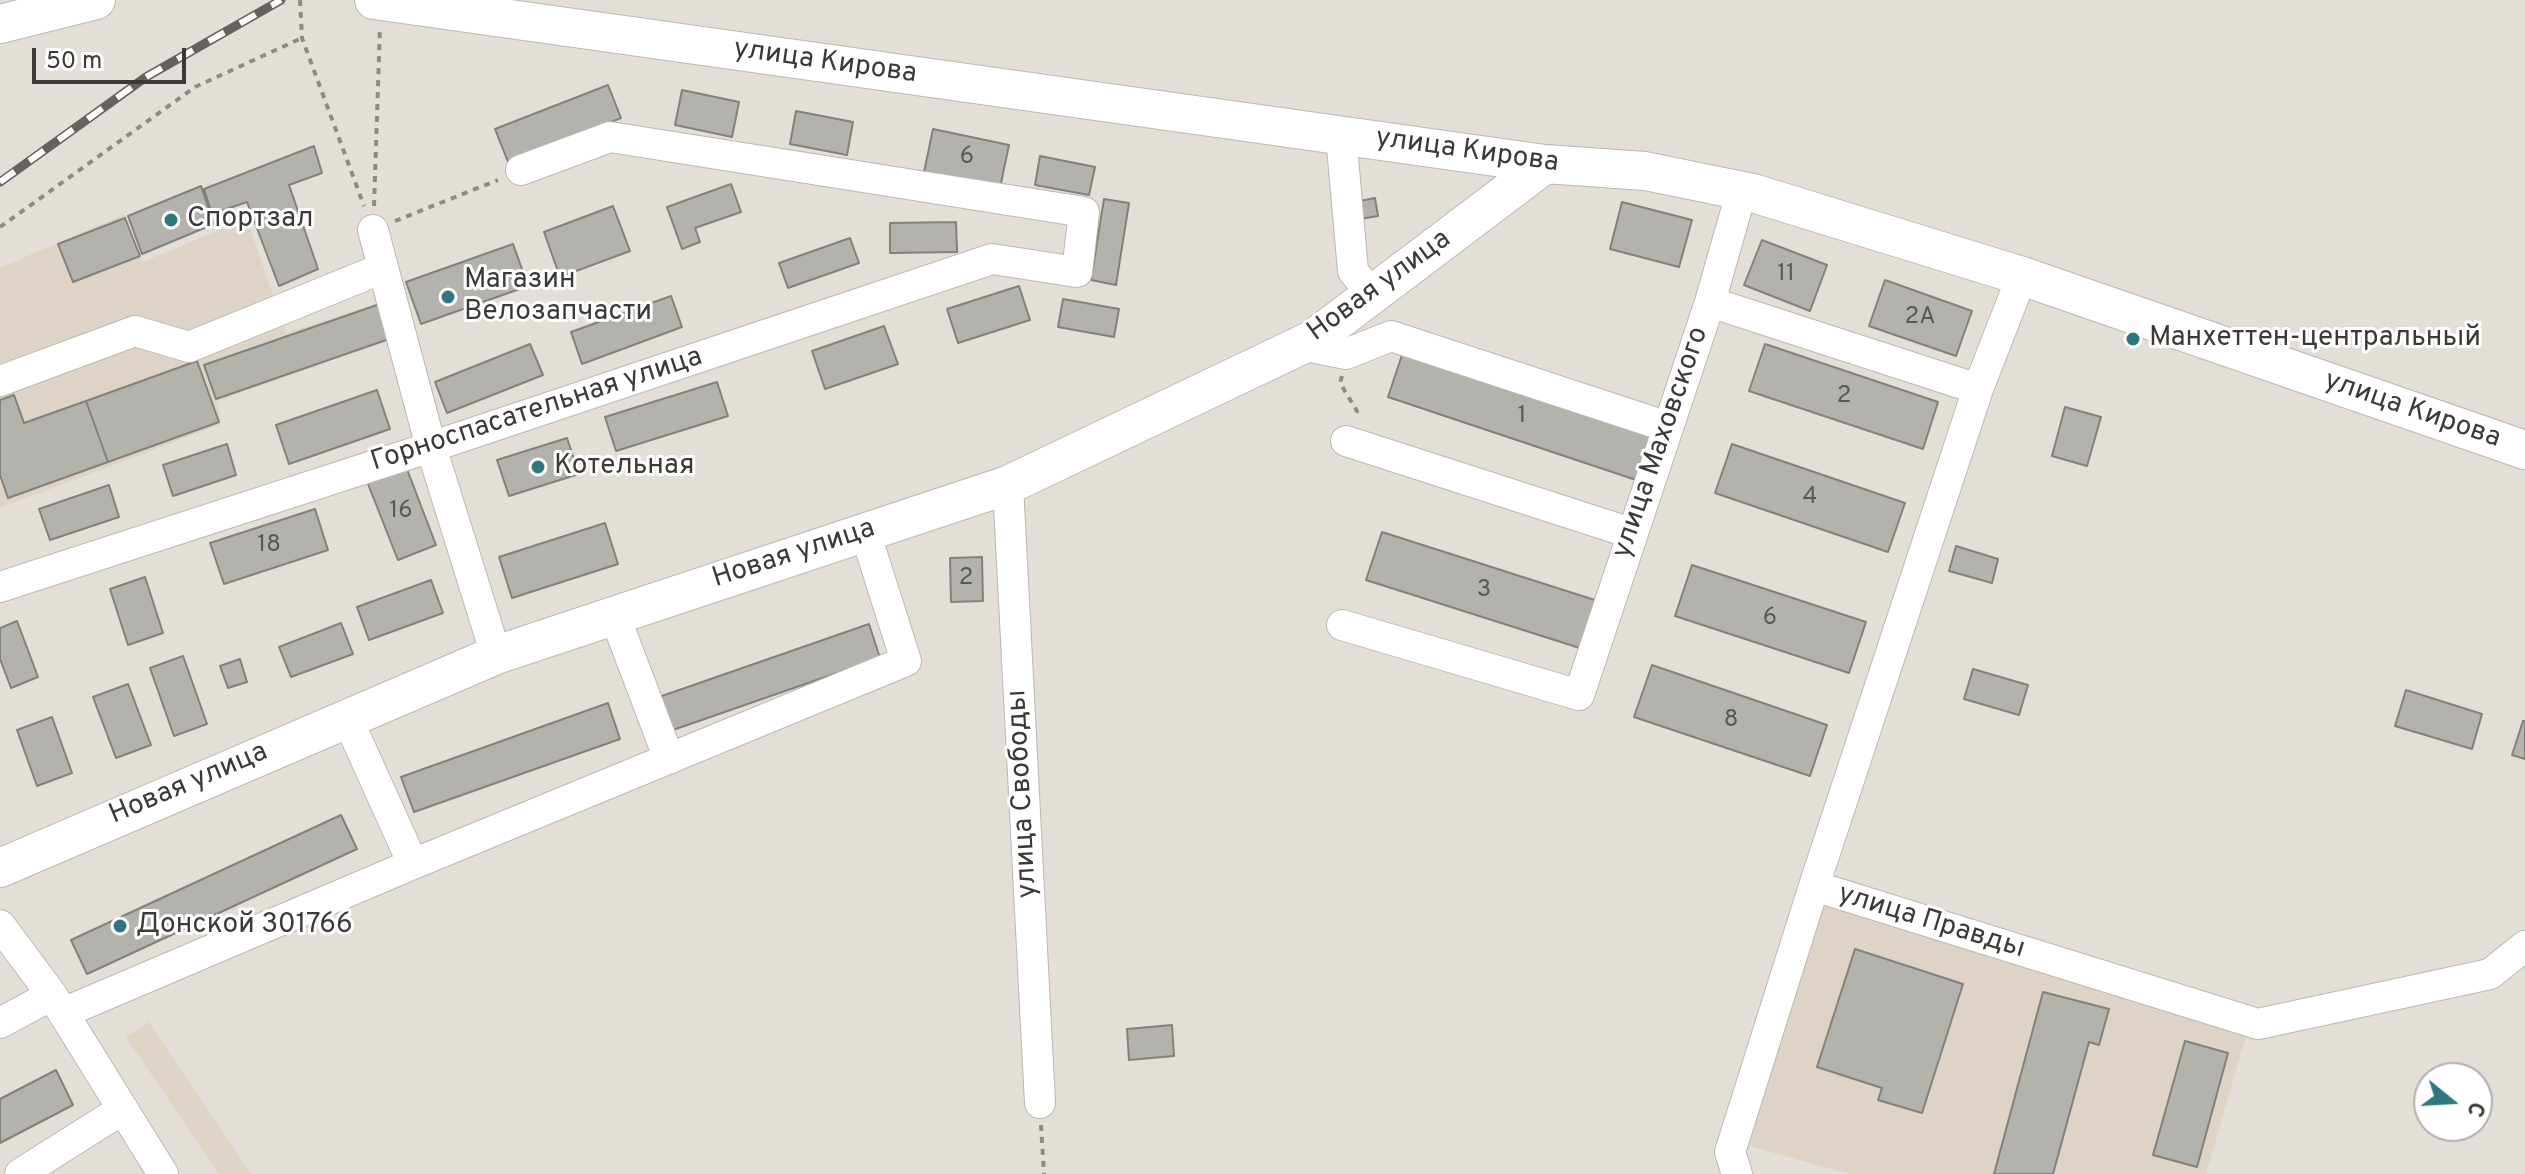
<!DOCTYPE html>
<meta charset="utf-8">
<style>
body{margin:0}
#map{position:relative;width:2525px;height:1174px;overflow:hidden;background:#e4ded9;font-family:Overpass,sans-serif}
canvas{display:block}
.north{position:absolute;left:2413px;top:1062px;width:80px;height:80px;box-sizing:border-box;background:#fff;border:2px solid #b1b0af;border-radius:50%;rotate:108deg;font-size:22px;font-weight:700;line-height:32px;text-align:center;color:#3c3a38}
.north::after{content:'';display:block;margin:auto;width:28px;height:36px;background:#2e777f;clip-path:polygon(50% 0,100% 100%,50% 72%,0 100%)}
.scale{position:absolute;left:32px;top:48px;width:154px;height:36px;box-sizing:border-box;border:4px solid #3c3a38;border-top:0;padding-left:10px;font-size:24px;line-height:28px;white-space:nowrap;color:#3c3a38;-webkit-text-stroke:6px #fff;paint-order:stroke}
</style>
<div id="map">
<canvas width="2525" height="1174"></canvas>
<div class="north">С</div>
<div class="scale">50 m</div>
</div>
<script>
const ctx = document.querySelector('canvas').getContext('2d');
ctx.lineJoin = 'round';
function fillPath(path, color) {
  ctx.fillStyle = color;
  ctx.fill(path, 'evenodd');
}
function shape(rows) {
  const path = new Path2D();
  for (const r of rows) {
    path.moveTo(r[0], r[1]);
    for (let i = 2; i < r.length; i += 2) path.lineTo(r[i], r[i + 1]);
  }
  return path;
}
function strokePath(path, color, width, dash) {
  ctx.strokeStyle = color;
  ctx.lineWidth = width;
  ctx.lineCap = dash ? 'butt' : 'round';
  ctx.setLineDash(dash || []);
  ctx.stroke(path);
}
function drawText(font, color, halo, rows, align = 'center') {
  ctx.font = font + ' Overpass,sans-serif';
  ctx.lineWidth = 6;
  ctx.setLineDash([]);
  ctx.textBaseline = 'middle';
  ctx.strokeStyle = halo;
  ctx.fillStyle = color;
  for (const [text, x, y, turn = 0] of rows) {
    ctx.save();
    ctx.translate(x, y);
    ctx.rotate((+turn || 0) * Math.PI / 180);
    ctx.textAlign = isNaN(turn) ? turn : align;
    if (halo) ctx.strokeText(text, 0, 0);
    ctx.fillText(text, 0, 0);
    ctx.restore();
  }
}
const built = shape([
 [125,214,142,262,247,219,286,333,399,296,412,332,218,401,221,424,0,508,0,268],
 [1820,902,2248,1029,2206,1174,1850,1174,1745,1145],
 [149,1022,251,1174,219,1174,126,1037]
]);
const building = shape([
 [608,85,621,118,508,162,495,129,608,85],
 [682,90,739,102,732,137,675,125,682,90],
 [796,111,853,122,847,155,790,144,796,111],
 [933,129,1009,145,1000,188,924,172,933,129],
 [314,146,322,173,289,185,318,269,279,286,247,202,212,214,204,189,314,146],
 [1040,156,1095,167,1089,195,1035,185,1040,156],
 [731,184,741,212,695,228,700,242,682,249,667,207,731,184],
 [201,186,214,224,142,254,128,216,201,186],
 [1375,198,1378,216,1342,222,1339,205,1375,198],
 [1104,199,1129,203,1116,285,1091,280,1104,199],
 [1622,202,1692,220,1679,267,1610,249,1622,202],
 [613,206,630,251,560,277,544,232,613,206],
 [125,218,140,256,73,282,58,244,125,218],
 [956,222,957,252,890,253,890,223,956,222],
 [850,238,859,263,788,288,779,263,850,238],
 [1762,240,1827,265,1810,311,1744,285,1762,240],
 [513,244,528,286,421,324,406,282,513,244],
 [1885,280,1972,311,1956,356,1869,326,1885,280],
 [1019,286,1030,320,958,343,947,309,1019,286],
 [403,296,415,330,216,399,204,365,403,296],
 [671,296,682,327,582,364,571,332,671,296],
 [1063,299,1119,309,1114,337,1058,327,1063,299],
 [884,326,898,364,825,389,812,351,884,326],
 [530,344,543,375,447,413,435,382,530,344],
 [1765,344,1938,402,1923,449,1749,391,1765,344],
 [1403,352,1657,436,1642,482,1388,397,1403,352],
 [197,361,219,422,108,462,86,401,197,361],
 [717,382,728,416,616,451,605,417,717,382],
 [377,390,390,429,289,464,276,425,377,390],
 [14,395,24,423,86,401,108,462,8,498,0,475,0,400,14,395],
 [2065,407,2101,417,2087,466,2052,456,2065,407],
 [567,438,579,474,509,496,497,460,567,438],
 [227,444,236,475,173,496,163,465,227,444],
 [1732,444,1905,503,1888,552,1715,493,1732,444],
 [405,464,436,545,398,560,366,479,405,464],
 [109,485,119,517,50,540,39,509,109,485],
 [315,509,328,550,224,584,210,543,315,509],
 [605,523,618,564,512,598,499,557,605,523],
 [1382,532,1601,602,1586,650,1366,580,1382,532],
 [1956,546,1998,559,1992,583,1949,571,1956,546],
 [982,557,983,601,951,602,950,558,982,557],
 [1692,565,1866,622,1849,673,1675,616,1692,565],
 [145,577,163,633,128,645,110,589,145,577],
 [431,580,443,613,369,640,357,607,431,580],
 [17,621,38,677,11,688,0,659,0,628,17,621],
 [341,623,353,654,291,677,279,647,341,623],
 [869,624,880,658,670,731,659,697,869,624],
 [183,656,207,724,174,736,150,668,183,656],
 [240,659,247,682,228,688,220,666,240,659],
 [1652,665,1827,725,1810,776,1634,717,1652,665],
 [1973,669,2028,685,2019,715,1964,699,1973,669],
 [128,684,151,745,116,758,93,697,128,684],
 [2406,690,2482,714,2472,749,2395,726,2406,690],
 [608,703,620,739,414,812,401,777,608,703],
 [52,717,72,773,37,786,17,730,52,717],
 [2523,721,2525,721,2525,759,2512,755,2523,721],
 [341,815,357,849,87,974,71,940,341,815],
 [1855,949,1963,984,1922,1113,1878,1100,1882,1088,1817,1067,1855,949],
 [2043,992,2109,1009,2099,1045,2089,1042,2053,1174,1994,1174,2043,992],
 [1172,1025,1174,1056,1129,1060,1127,1029,1172,1025],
 [2185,1041,2228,1053,2197,1167,2153,1155,2185,1041],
 [56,1070,73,1105,0,1143,0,1099,56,1070]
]);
const path = shape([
 [300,0,302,38,364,206],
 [374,206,380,27],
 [395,221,498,180],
 [0,227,195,87,302,38],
 [1342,376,1340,383,1357,411,1354,418],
 [1041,1125,1044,1174]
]);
const minor = shape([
 [1341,135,1353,271,1372,295],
 [373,230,431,447,496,655],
 [2022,276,1978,389,1814,886,2258,1024,2490,974,2525,946],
 [1710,302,1978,389],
 [1312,340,1316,348,1346,354,1391,336,1668,427],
 [0,381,135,331,189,347,383,268],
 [1346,441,1631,533],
 [1008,485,1040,1103],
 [0,587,431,447,992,259,1077,272,1084,212,610,137,521,170],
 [614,614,669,759],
 [1342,625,1579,695,1710,302,1742,190],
 [347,718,413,864],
 [0,925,52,995,163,1174],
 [63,1013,413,864,906,661,865,532],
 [0,1023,52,995],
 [20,1174,123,1109],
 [1737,1174,1730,1152,1814,886]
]);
const major = shape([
 [374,0,1545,164,1645,171,1753,193,2022,276,2525,450],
 [0,24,96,0],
 [0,868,496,655,1008,485,1312,340,1545,164]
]);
const rail = shape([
 [0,182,146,77,281,0]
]);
const markers = [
 [171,220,8,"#2e777f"],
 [448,297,8,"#2e777f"],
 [2133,339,8,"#2e777f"],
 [538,467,8,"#2e777f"],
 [120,926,8,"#2e777f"]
];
const numberNames = [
 ["6",967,158],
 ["11",1786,275],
 ["2А",1920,318],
 ["2",1844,397],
 ["1",1522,417],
 ["4",1810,498],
 ["16",401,512],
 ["18",269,546],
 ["2",966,579],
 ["3",1484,591],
 ["6",1770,619],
 ["8",1731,721]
];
const streetNames = [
 ["улица Кирова",825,63,8],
 ["улица Кирова",1467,152,8],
 ["Новая улица",1380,287,-36],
 ["Горноспасательная улица",537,411,-18],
 ["улица Кирова",2412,411,19],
 ["улица Маховского",1662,443,-71],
 ["Новая улица",794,555,-18],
 ["Новая улица",189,785,-23],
 ["улица Свободы",1024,794,-93],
 ["улица Правды",1931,923,17]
];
const poiNames = [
 ["Спортзал",187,220],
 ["Магазин",464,281],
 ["Велозапчасти",464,313],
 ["Манхеттен-центральный",2149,339],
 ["Котельная",554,467],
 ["Донской 301766",136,926]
];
fillPath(built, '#ddd3c7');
fillPath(building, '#b4b2ac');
strokePath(building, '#83817b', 2);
strokePath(minor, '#bcb7b1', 32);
strokePath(major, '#bcb7b1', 40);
strokePath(path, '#8e8b87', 4, [6, 6]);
strokePath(minor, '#fff', 30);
strokePath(major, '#fff', 38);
strokePath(rail, '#64615f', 9);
strokePath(rail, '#fff', 6, [18]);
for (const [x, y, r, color] of markers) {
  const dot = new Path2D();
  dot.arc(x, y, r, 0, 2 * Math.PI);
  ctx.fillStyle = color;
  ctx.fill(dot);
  strokePath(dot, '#fff', 3);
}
drawText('24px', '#5a5855', null, numberNames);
drawText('28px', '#3c3a38', '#fff', streetNames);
drawText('28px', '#3c3a38', '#fff', poiNames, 'left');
</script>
